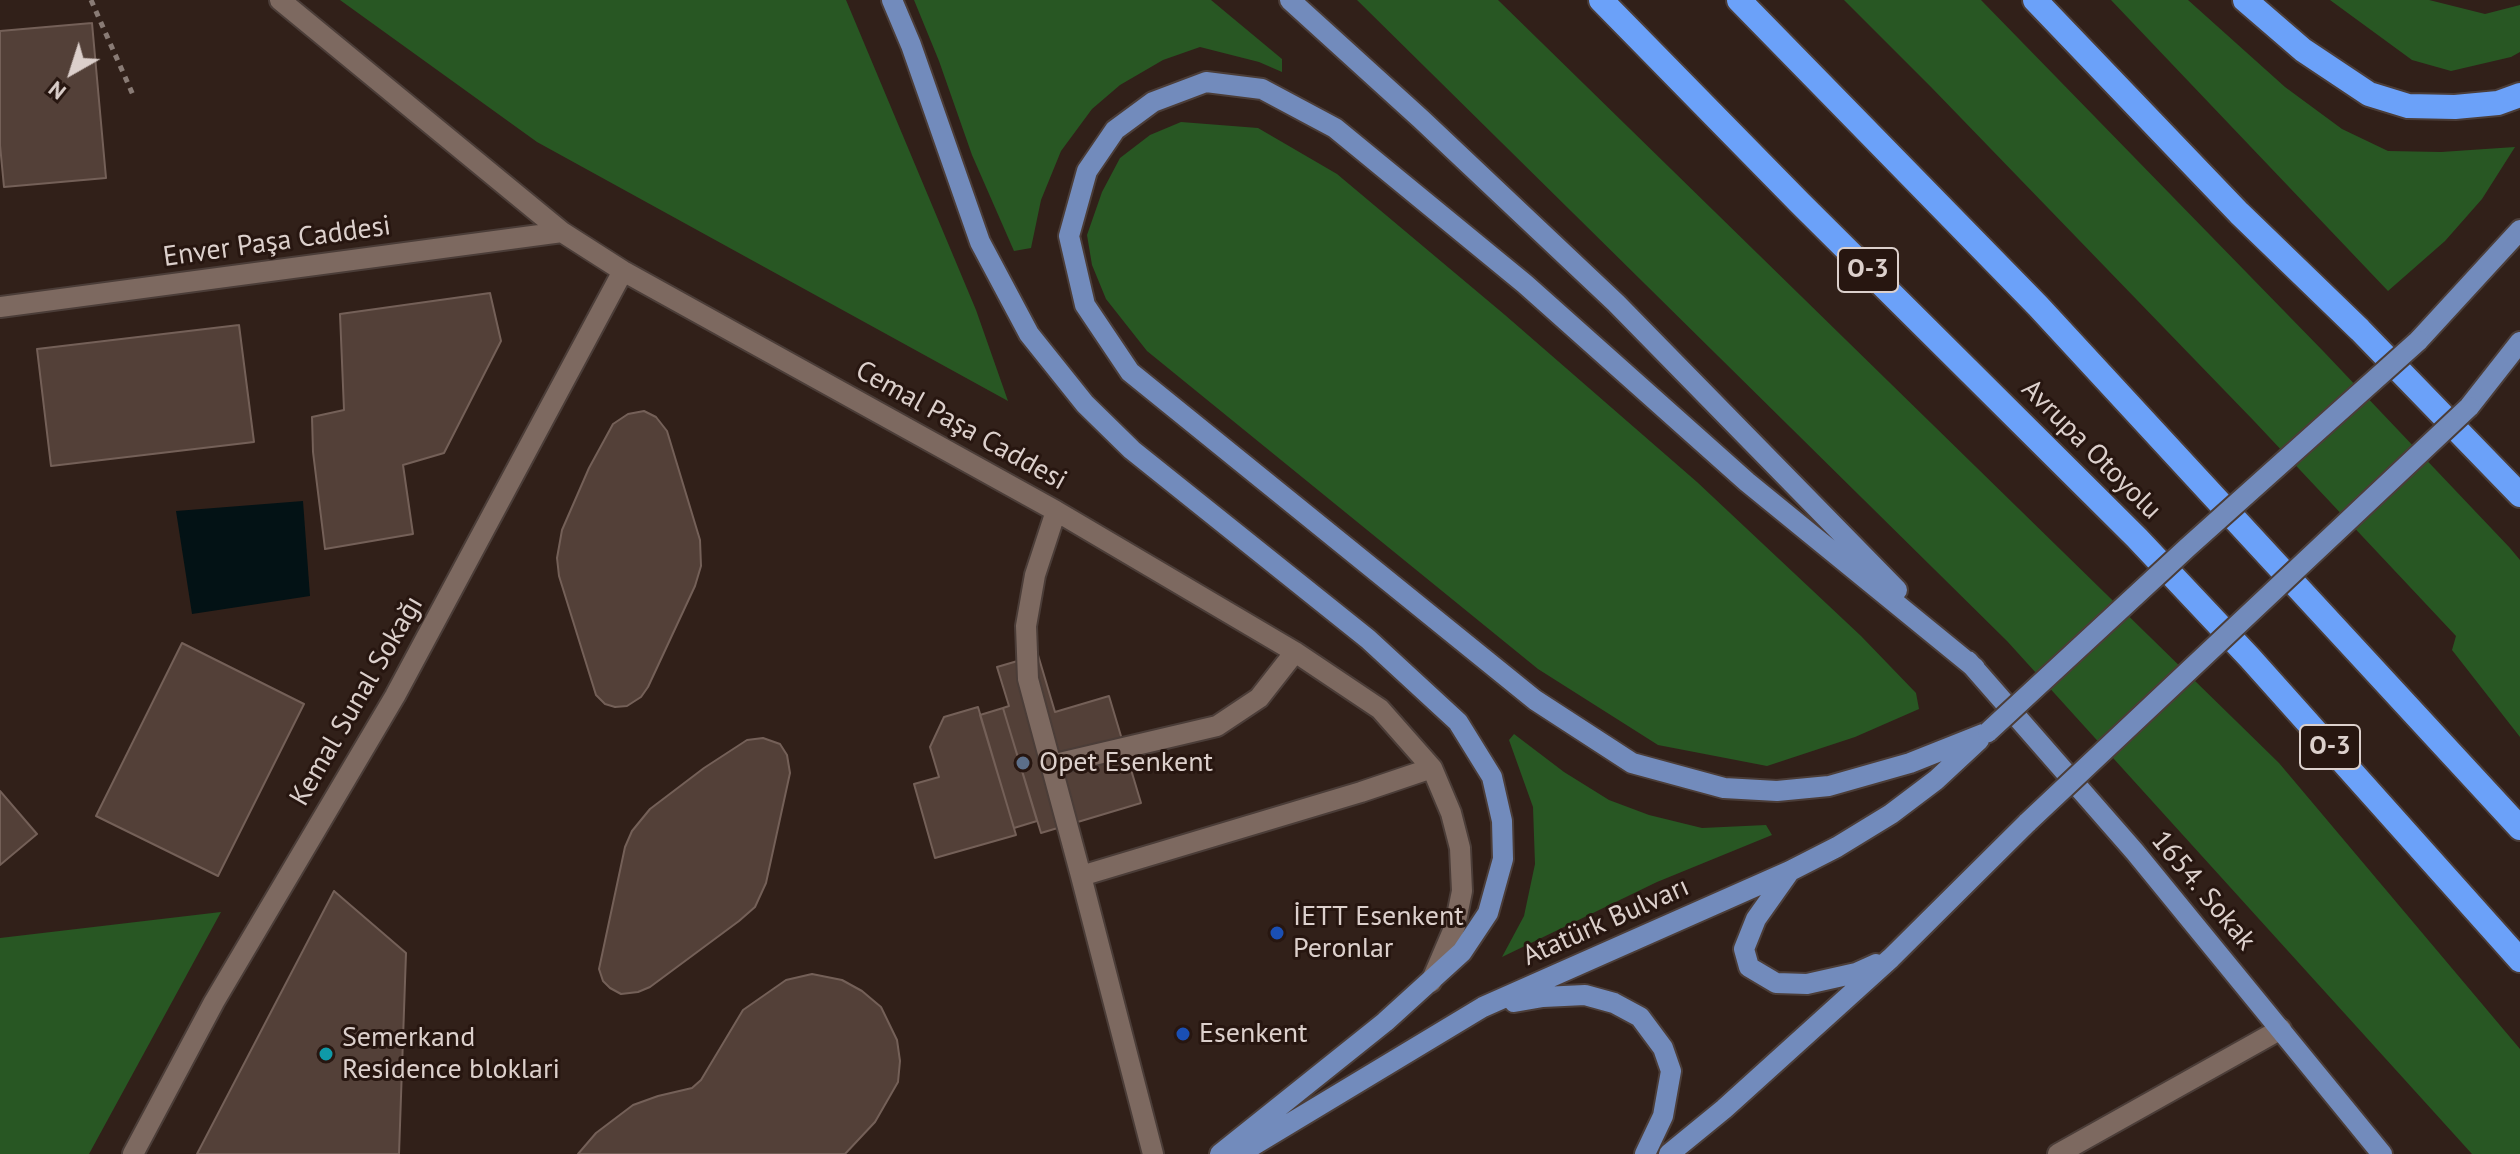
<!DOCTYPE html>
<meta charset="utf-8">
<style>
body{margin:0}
#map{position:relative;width:2520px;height:1154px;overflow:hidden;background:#312019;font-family:"PT Sans",sans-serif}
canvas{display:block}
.north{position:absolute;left:32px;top:32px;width:80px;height:80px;-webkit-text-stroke:6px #271610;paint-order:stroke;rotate:219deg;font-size:22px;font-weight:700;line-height:32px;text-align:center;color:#dcd0cc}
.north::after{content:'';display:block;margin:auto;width:28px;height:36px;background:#dcd0cc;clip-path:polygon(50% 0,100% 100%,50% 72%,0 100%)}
</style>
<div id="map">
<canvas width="2520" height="1154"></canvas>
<div class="north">N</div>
</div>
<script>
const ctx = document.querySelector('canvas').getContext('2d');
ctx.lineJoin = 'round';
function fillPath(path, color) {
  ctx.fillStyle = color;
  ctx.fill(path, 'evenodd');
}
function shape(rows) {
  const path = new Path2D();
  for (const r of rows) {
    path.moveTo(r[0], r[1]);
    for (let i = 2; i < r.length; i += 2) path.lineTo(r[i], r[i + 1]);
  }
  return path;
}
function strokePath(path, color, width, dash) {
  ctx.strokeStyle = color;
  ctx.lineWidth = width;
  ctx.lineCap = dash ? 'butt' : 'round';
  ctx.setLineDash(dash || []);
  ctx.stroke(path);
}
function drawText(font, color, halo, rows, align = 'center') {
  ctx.font = font + ' "PT Sans",sans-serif';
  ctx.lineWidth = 6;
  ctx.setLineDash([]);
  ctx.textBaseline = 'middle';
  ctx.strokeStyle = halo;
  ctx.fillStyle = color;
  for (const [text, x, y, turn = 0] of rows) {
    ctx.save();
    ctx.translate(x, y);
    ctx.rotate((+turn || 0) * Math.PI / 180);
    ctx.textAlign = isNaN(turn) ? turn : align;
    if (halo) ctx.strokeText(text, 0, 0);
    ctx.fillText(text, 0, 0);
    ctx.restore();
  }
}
const green = shape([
 [340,0,846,0,976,310,1008,401,537,142],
 [914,0,1211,0,1282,59,1282,72,1259,62,1200,47,1163,60,1120,85,1092,109,1061,151,1041,200,1031,248,1014,251,972,155,939,61],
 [1357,0,1498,0,2279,763,2520,1049,2520,1154,2472,1154,2007,641],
 [1844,0,1981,0,2324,352,2510,548,2520,560,2520,737,2452,650,2456,636,2254,421,1931,87],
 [2111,0,2188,0,2285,87,2342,129,2388,151,2441,152,2515,147,2482,199,2445,241,2388,291],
 [2330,0,2429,0,2485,14,2520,5,2520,52,2511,57,2451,71,2412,60],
 [1181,122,1258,128,1337,174,1505,315,1697,482,1861,636,1916,693,1919,709,1855,737,1767,766,1658,745,1538,669,1147,351,1106,299,1092,265,1087,235,1102,192,1120,158,1150,135],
 [1514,734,1564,772,1609,800,1649,815,1702,828,1766,825,1772,835,1657,882,1502,957,1524,916,1535,864,1533,807,1509,740],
 [221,912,89,1154,0,1154,0,938]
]);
const water = shape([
 [303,501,310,596,192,614,176,511]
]);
const building = shape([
 [92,23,106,178,4,187,0,145,0,31,92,23],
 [490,293,501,341,444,453,403,465,413,534,325,549,313,452,312,417,344,410,340,314,490,293],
 [239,325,254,442,51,466,37,349,239,325],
 [644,411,656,417,667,431,700,540,701,566,695,586,648,687,641,697,627,706,615,707,605,704,596,695,559,576,557,558,562,530,589,468,613,424,628,414,644,411],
 [182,643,304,704,218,876,96,816,182,643],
 [1038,655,1055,712,1109,696,1141,803,1041,833,1003,708,1009,706,997,667,1038,655],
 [978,707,1016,835,935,858,914,784,939,777,930,747,944,717,978,707],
 [1003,708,1037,821,1014,828,980,715,1003,708],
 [763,738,780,744,787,755,790,773,766,883,755,907,739,921,650,987,638,992,621,994,610,988,603,981,599,969,625,847,632,831,650,809,704,768,747,740,763,738],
 [0,791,37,834,0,865,0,791],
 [334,891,406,953,399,1154,197,1154,334,891],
 [812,974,842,980,862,991,881,1007,897,1040,900,1061,898,1082,875,1122,845,1154,578,1154,596,1133,633,1105,658,1096,692,1088,701,1080,743,1010,786,980,812,974]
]);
const path = shape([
 [91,0,133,95]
]);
const minor = shape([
 [280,0,562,232,623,271,1056,511,1295,652,1380,709,1432,768,1451,813,1460,848,1462,891,1455,926,1431,982],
 [0,307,562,232],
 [1056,511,1035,575,1026,626,1028,679,1081,876],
 [1051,765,1217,726,1259,698,1295,652],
 [133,1154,214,1002,395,696,623,271],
 [1153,1154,1081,876,1361,792,1432,768],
 [2058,1154,2281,1029]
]);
const major = shape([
 [892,0,911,45,980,242,1029,334,1085,404,1132,450,1368,639,1458,722,1492,777,1502,821,1503,859,1488,913,1462,952,1385,1022,1220,1154],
 [1290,0,1421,119,1616,303,1897,590],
 [2418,341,2520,230],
 [2469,407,2520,342],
 [1968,661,2135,852,2382,1154],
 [1975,668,1747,482,1525,284,1335,128,1262,89,1206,82,1153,102,1115,130,1087,171,1069,236,1085,305,1130,372,1535,700,1632,763,1724,788,1777,791,1829,786,1910,763,1988,732],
 [1790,871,1756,919,1744,949,1749,967,1776,983,1807,984,1856,973,1876,964],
 [1514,1002,1543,997,1585,995,1614,1003,1640,1017,1663,1048,1671,1071,1663,1116,1645,1154],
 [1239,1154,1483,1007,1790,871,1837,847,1891,814,1936,780,1979,740],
 [1669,1154,1724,1109,1891,958,2028,822]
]);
const highway = shape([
 [1601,0,1800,203,2137,538,2250,658,2520,960],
 [1739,0,2038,306,2520,828],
 [2035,0,2239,213,2360,330,2520,495],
 [2245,0,2303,50,2369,94,2408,106,2455,107,2498,103,2520,95]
]);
const majorBridge = shape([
 [1988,732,2188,547,2418,341],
 [2028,822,2469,407]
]);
const markers = [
 [1023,763,8,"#5c6f8a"],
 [1277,933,8,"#1a4fb4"],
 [1183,1034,8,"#1a4fb4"],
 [326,1054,8,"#0f9aa8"]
];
const shields = [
 [1868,270,60],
 [2330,747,60]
];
const shieldNames = [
 ["O-3",1868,270],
 ["O-3",2330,747]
];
const streetNames = [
 ["Enver Paşa Caddesi",277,242,-8],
 ["Cemal Paşa Caddesi",961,426,29],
 ["Avrupa Otoyolu",2091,450,45],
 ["Kemal Sunal Sokağı",357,701,-60],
 ["1654. Sokak",2203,891,50],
 ["Atatürk Bulvarı",1606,922,-24]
];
const poiNames = [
 ["Opet Esenkent",1039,763],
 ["İETT Esenkent",1293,917],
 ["Peronlar",1293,949],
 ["Esenkent",1199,1034],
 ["Semerkand",342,1038],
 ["Residence bloklari",342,1070]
];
fillPath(green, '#285723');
fillPath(water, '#031215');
fillPath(building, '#534038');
strokePath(building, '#746058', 2);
strokePath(minor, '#4b3d38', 24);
strokePath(major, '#4b3d38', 24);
strokePath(highway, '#4b3d38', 28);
strokePath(path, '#897b75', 5, [6, 6]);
strokePath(minor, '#7d6960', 20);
strokePath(major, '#728bbc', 20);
strokePath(highway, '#6ba1f9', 24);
strokePath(majorBridge, '#4b3d38', 24, []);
strokePath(majorBridge, '#728bbc', 20);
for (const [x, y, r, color] of markers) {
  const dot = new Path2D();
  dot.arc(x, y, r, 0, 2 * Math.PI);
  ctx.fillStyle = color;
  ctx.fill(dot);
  strokePath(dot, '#271610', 3);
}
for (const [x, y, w] of shields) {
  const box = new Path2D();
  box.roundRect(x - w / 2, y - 22, w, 44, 6);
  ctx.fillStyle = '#271610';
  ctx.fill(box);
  strokePath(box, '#dcd0cc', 2);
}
drawText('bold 26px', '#dcd0cc', null, shieldNames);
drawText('28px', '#dcd0cc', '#271610', streetNames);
drawText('28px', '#dcd0cc', '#271610', poiNames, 'left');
</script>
